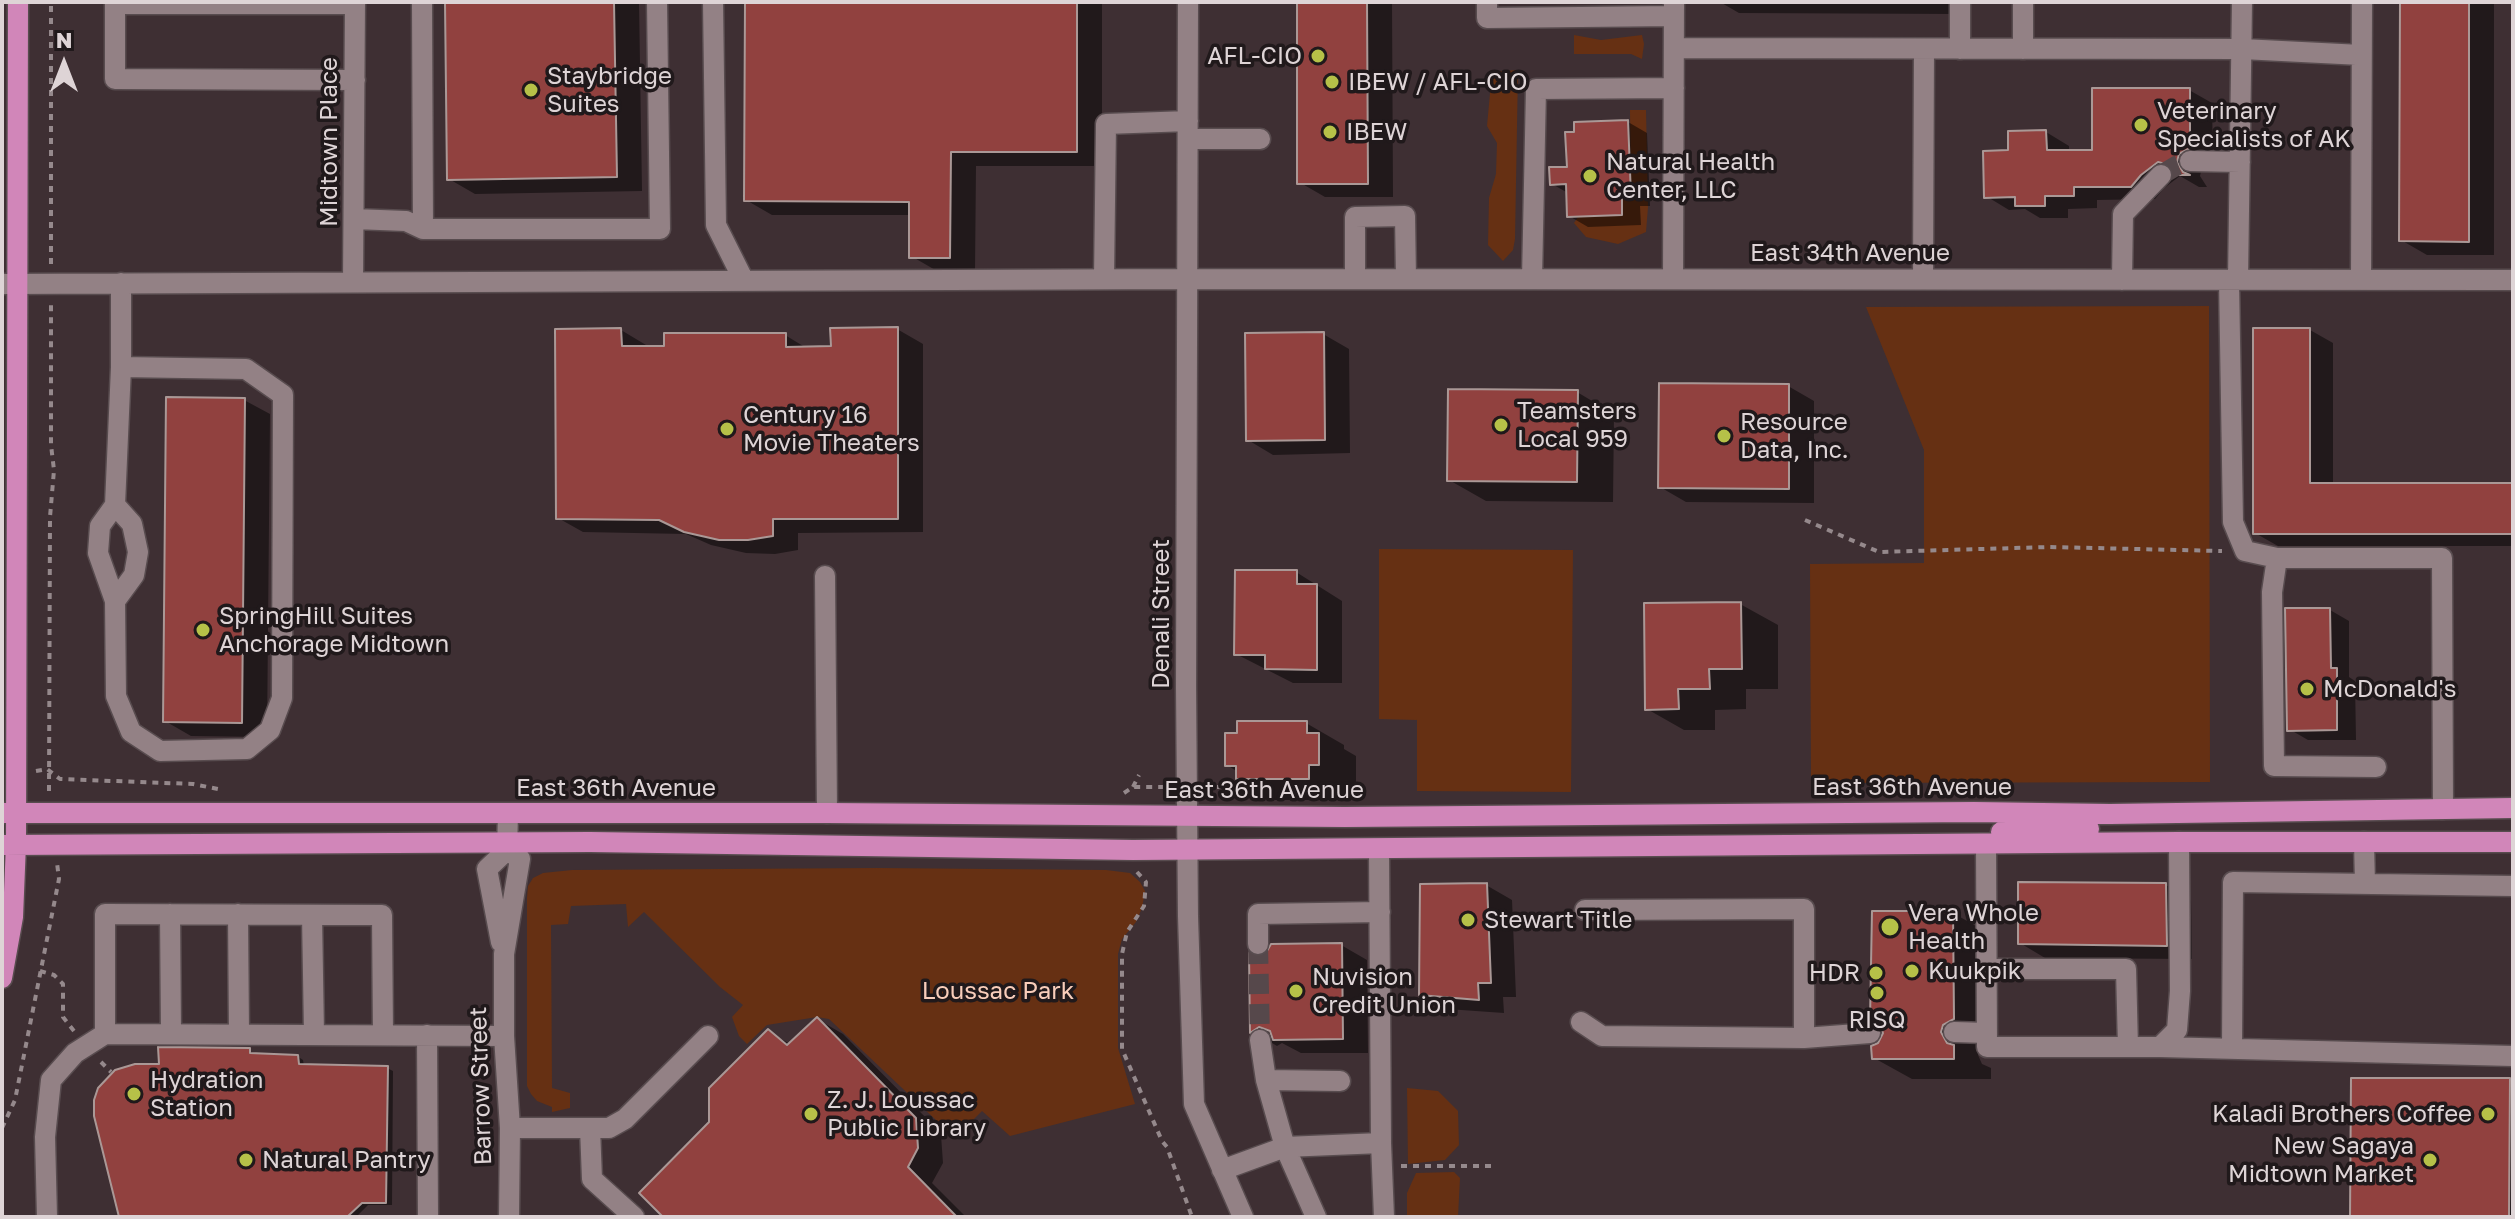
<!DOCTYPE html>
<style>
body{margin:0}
#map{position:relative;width:2515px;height:1219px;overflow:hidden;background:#3e2f33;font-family:"Golos Text",sans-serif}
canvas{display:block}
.frame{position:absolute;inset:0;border:4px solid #ded4d6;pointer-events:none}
.north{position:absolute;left:24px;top:24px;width:80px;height:80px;-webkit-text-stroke:6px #20191b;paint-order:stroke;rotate:0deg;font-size:22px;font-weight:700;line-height:32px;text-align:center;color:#ded4d6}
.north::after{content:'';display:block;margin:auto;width:28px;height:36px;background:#ded4d6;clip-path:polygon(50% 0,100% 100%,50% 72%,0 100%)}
</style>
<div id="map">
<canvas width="2515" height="1219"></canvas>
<div class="frame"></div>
<div class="north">N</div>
</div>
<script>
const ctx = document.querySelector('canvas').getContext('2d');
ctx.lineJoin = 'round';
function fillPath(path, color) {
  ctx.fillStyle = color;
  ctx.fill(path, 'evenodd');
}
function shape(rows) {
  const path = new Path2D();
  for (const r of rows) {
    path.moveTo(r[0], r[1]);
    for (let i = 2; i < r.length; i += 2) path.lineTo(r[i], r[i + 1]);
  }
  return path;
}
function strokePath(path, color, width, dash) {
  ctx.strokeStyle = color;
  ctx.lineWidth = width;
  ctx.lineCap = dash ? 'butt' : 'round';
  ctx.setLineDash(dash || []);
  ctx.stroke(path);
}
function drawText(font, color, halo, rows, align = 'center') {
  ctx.font = font + ' "Golos Text",sans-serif';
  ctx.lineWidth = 7;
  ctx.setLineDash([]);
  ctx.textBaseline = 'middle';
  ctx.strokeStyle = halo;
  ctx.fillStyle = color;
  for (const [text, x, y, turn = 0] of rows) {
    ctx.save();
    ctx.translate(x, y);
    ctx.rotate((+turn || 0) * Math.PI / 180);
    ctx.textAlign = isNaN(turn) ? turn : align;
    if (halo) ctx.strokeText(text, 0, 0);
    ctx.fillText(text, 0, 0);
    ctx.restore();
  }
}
const green = shape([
 [1574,35,1601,40,1642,35,1644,44,1642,59,1631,54,1574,54],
 [1518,70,1515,239,1513,250,1503,261,1488,245,1489,198,1496,174,1497,143,1487,126,1492,72],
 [1630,110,1646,110,1648,207,1646,232,1618,244,1586,237,1574,223,1578,217,1622,215,1622,196,1631,195],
 [2209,306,2210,782,1811,783,1810,564,1924,563,1924,450,1866,307],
 [1379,549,1573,550,1571,792,1417,791,1417,720,1379,719],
 [877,868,1106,870,1130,873,1140,882,1145,891,1142,908,1136,922,1122,939,1118,954,1118,1048,1135,1104,1010,1136,982,1111,955,1138,829,1019,817,1017,767,1025,747,1044,739,1036,732,1017,743,1005,720,987,644,912,628,927,626,904,571,906,568,924,551,925,552,1088,570,1093,570,1108,552,1112,552,1107,537,1101,531,1094,527,1086,527,898,528,886,533,878,543,873,572,870],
 [1407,1088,1438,1091,1458,1111,1459,1145,1445,1160,1408,1164],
 [1454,1172,1460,1178,1458,1217,1407,1217,1407,1193,1416,1173]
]);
const shadow = shape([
 [447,2,639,2,642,191,475,194,449,179],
 [747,2,1102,2,1102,166,976,166,975,271,937,271,911,256,911,215,772,215,746,200],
 [1299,2,1392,2,1393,197,1325,197,1299,182],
 [1720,2,1957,2,1957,14,1739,13],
 [2402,2,2494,2,2494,255,2427,255,2401,240],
 [2189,90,2212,103,2213,161,2202,167,2200,176,2207,187,2199,187,2180,176,2164,188,2155,199,2097,200,2097,208,2068,209,2068,218,2040,218,2025,209,2009,210,1986,196,2010,152,2046,132,2069,146,2069,152,2094,152],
 [1628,122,1647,133,1650,206,1640,206,1641,225,1588,227,1569,216,1568,193,1552,184],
 [897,329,923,344,923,532,798,533,798,550,775,554,746,553,711,545,686,534,583,532,558,518,621,330,646,345,646,348,785,335,808,349,833,348],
 [2310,330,2333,343,2333,485,2513,485,2513,734,2512,546,2278,546,2255,533],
 [1323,334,1349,349,1350,453,1273,455,1248,440],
 [1788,386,1814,401,1814,503,1686,502,1660,487],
 [1577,392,1614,414,1613,502,1486,501,1449,480],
 [244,400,270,414,267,737,191,736,165,721],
 [1296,572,1342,601,1342,683,1293,683,1236,654],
 [1740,604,1778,625,1778,689,1746,689,1746,709,1715,710,1715,730,1684,730,1647,709],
 [2330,610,2349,621,2349,677,2355,681,2356,740,2308,740,2289,729],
 [1306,723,1344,745,1344,749,1356,756,1356,785,1346,785,1346,800,1275,800,1238,778,1238,772,1227,765,1239,735],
 [1486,885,1512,900,1516,997,1503,997,1504,1013,1447,1009,1421,994],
 [2166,885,2191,900,2192,959,2045,958,2020,943],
 [1953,913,1990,934,1978,1055,1982,1064,1991,1068,1991,1079,1912,1079,1874,1058,1885,1033,1882,1025],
 [1341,945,1367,960,1368,1053,1301,1053,1282,1043,1277,1046,1252,1031,1257,959],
 [817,1019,843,1034,934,1126,941,1135,943,1163,932,1183,966,1217,666,1217,711,1123,769,1032,790,1044],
 [249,1050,255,1056,297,1056,303,1060,304,1066,387,1068,393,1071,392,1205,368,1205,356,1217,121,1217,161,1066],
 [2509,1080,2513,1083,2513,1217,2352,1217]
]);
const building = shape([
 [445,2,614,2,617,177,447,180,445,2],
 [745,2,1077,2,1077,152,951,152,950,258,909,258,909,202,744,201,745,2],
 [1297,2,1367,2,1368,184,1297,184,1297,2],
 [2400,2,2469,2,2469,242,2399,241,2400,2],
 [2092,88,2190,88,2190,148,2179,154,2177,162,2183,172,2190,175,2174,175,2169,165,2158,162,2141,175,2131,187,2074,187,2074,196,2045,196,2045,206,2015,206,2015,197,1984,198,1983,151,2008,150,2008,131,2046,130,2047,150,2092,150,2092,88],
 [1628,120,1631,196,1622,196,1622,215,1567,217,1566,184,1550,185,1549,167,1567,167,1565,132,1574,132,1574,122,1628,120],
 [898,327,898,519,773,519,773,536,748,540,719,540,684,532,659,520,556,519,555,329,621,328,622,346,664,346,664,333,786,333,786,347,831,346,830,328,898,327],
 [2253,328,2310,328,2310,483,2513,483,2513,534,2253,534,2253,328],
 [1324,332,1325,440,1246,441,1245,333,1324,332],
 [1659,383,1789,384,1789,489,1658,488,1659,383],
 [1448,389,1578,390,1577,482,1447,481,1448,389],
 [166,397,245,398,242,723,163,722,166,397],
 [1235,570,1297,570,1297,584,1317,584,1317,670,1265,669,1265,655,1234,655,1235,570],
 [1741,602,1742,669,1709,669,1710,689,1678,689,1679,709,1645,710,1644,603,1741,602],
 [2285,608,2330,608,2331,668,2337,668,2337,730,2287,731,2285,608],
 [1237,721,1307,721,1307,733,1319,733,1319,765,1309,765,1309,779,1236,779,1236,766,1225,766,1225,733,1237,733,1237,721],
 [2018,882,2166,883,2167,946,2018,944,2018,882],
 [1487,883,1491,983,1478,983,1479,1000,1419,995,1420,884,1487,883],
 [1872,911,1953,911,1954,1019,1943,1025,1941,1032,1947,1043,1954,1045,1954,1059,1872,1059,1871,1046,1878,1043,1883,1033,1880,1025,1870,1020,1872,911],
 [1342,943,1343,1039,1273,1040,1270,1031,1259,1027,1250,1033,1249,953,1257,957,1264,956,1271,944,1342,943],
 [817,1017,916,1118,918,1148,908,1167,957,1217,663,1217,639,1193,709,1122,709,1088,768,1029,787,1045,817,1017],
 [158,1047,250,1048,250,1053,298,1055,299,1064,388,1066,386,1203,362,1203,347,1217,119,1217,94,1116,94,1100,98,1088,115,1070,135,1064,159,1064,158,1047],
 [2351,1078,2510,1078,2509,1217,2350,1217,2351,1078]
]);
const minorTunnel = shape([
 [2161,175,2176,166,2190,161],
 [1258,944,1260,1040]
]);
const path = shape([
 [51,264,51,2],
 [1805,520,1879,552,2050,547,2222,551],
 [36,771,47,769,60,779,193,784,223,790],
 [1133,787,1139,775],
 [1205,787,1226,787,1239,794],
 [49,791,50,517,54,470,51,445,51,304],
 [1124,793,1133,787,1169,787],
 [1137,872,1146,882,1144,906,1127,932,1122,954,1122,1049,1162,1141,1167,1147,1192,1217],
 [40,971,54,975,63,984,63,1017,74,1031],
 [101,1062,111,1072],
 [2,1128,15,1100,59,879,57,863],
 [1401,1166,1492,1166]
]);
const minor = shape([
 [115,2,115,79,355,80],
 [422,2,423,229],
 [713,2,716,225,744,281],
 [1188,2,1186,686,1188,916,1194,1104,1243,1217],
 [1487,2,1487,18,1674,16],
 [1960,2,1960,49],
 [115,4,355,4],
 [1674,48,2242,49,2361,55],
 [2023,49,2023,2],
 [1188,139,1260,139],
 [2190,161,2240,162],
 [354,219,406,221,423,229,660,229,657,2],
 [1104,279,1106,124,1188,121],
 [1355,279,1355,217,1405,216,1406,279],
 [1532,279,1536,89,1674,88],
 [1673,279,1674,2],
 [1923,279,1924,49],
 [2122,280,2123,214,2161,175],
 [2229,280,2233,522,2245,551,2277,558,2442,558,2443,809],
 [2238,280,2242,2],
 [2361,280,2362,2],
 [353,282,355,2],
 [121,283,121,367,115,505,100,526,98,553,115,601,116,696,131,732,160,751,247,749,270,730,282,698,283,395,246,369,121,367],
 [2,284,1188,279,2513,280],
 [2277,558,2272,592,2274,766,2376,767],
 [825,576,827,813],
 [115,601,134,575,138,552,132,524,115,505],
 [2364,842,2365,884],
 [1986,845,1987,1047,2160,1047,2177,1030,2180,991,2179,842],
 [1379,849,1381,1143],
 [507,850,520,859,504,954,504,1036,510,1128,509,1217],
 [170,914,171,1034],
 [238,914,239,1034],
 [312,915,314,1034],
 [501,942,487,869,507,850,508,814],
 [1258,944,1258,914,1380,912],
 [1987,969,2126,969,2128,1047],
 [1581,1022,1602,1036,1804,1038,1804,909,1585,910],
 [1954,1032,1987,1033],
 [383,1035,382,915,105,914,105,1034,504,1036],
 [427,1035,428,1217],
 [1804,1038,1870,1033],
 [1260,1040,1266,1080,1285,1147,1316,1217],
 [2160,1047,2513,1056],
 [2232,1049,2233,882,2513,886],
 [1266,1080,1340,1081],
 [510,1128,609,1128,625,1119,708,1036],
 [590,1128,592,1179,634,1217],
 [1222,1170,1285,1147,1381,1143,1384,1217],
 [47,1217,45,1137,51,1080,75,1053,105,1034]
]);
const major = shape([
 [2,813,827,813,1345,817,1974,812,2110,814,2513,808],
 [2001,832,2089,829],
 [2,845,590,842,1133,850,2179,842,2513,842],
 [2,978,13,917,16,844,18,2]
]);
const markers = [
 [1318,56,8,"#b6c148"],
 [1332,82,8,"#b6c148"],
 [531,90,8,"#b6c148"],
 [2141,125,8,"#b6c148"],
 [1330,132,8,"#b6c148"],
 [1590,176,8,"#b6c148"],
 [1501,425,8,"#b6c148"],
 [727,429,8,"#b6c148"],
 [1724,436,8,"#b6c148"],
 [203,630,8,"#b6c148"],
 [2307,689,8,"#b6c148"],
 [1468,920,8,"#b6c148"],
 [1890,927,10,"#b6c148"],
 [1912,971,8,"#b6c148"],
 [1876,973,8,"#b6c148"],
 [1296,991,8,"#b6c148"],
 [1877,993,8,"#b6c148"],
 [134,1094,8,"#b6c148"],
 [811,1114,8,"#b6c148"],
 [2488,1114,8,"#b6c148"],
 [246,1160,8,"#b6c148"],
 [2430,1160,8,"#b6c148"]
];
const poiNames = [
 ["AFL-CIO",1302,56,"right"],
 ["Staybridge",547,76],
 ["Suites",547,104],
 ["IBEW / AFL-CIO",1348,82],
 ["Veterinary",2157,111],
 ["Specialists of AK",2157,139],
 ["IBEW",1346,132],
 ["Natural Health",1606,162],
 ["Center, LLC",1606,190],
 ["Teamsters",1517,411],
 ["Local 959",1517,439],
 ["Century 16",743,415],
 ["Movie Theaters",743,443],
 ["Resource",1740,422],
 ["Data, Inc.",1740,450],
 ["SpringHill Suites",219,616],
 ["Anchorage Midtown",219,644],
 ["McDonald's",2323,689],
 ["Vera Whole",1908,913],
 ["Health",1908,941],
 ["Stewart Title",1484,920],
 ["Kuukpik",1928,971],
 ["HDR",1860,973,"right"],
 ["Nuvision",1312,977],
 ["Credit Union",1312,1005],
 ["RISQ",1877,1020,"center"],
 ["Hydration",150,1080],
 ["Station",150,1108],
 ["Z. J. Loussac",827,1100],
 ["Public Library",827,1128],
 ["Kaladi Brothers Coffee",2472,1114,"right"],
 ["New Sagaya",2414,1146,"right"],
 ["Midtown Market",2414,1174,"right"],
 ["Natural Pantry",262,1160]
];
const streetNames = [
 ["Midtown Place",329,142,-90],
 ["East 34th Avenue",1850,253],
 ["Denali Street",1161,614,-90],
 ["East 36th Avenue",1912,787],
 ["East 36th Avenue",616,788],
 ["East 36th Avenue",1264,790],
 ["Barrow Street",481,1086,-92]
];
const parkNames = [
 ["Loussac Park",998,991]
];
fillPath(green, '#663013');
fillPath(shadow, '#0007');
fillPath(building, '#91413f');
strokePath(building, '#aa9896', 2);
strokePath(minorTunnel, '#56484b', 20, [20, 10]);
strokePath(minor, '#584c4f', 23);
strokePath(major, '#584c4f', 23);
strokePath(path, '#95898c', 4, [6, 6]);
strokePath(minor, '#938185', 20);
strokePath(major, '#d186b9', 20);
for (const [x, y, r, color] of markers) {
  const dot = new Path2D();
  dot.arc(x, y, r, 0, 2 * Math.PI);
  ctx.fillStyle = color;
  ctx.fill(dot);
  strokePath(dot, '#20191b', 3);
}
drawText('24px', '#ded4d6', '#20191b', poiNames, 'left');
drawText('24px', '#ded4d6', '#20191b', streetNames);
drawText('24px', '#f8cdba', '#20191b', parkNames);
</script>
